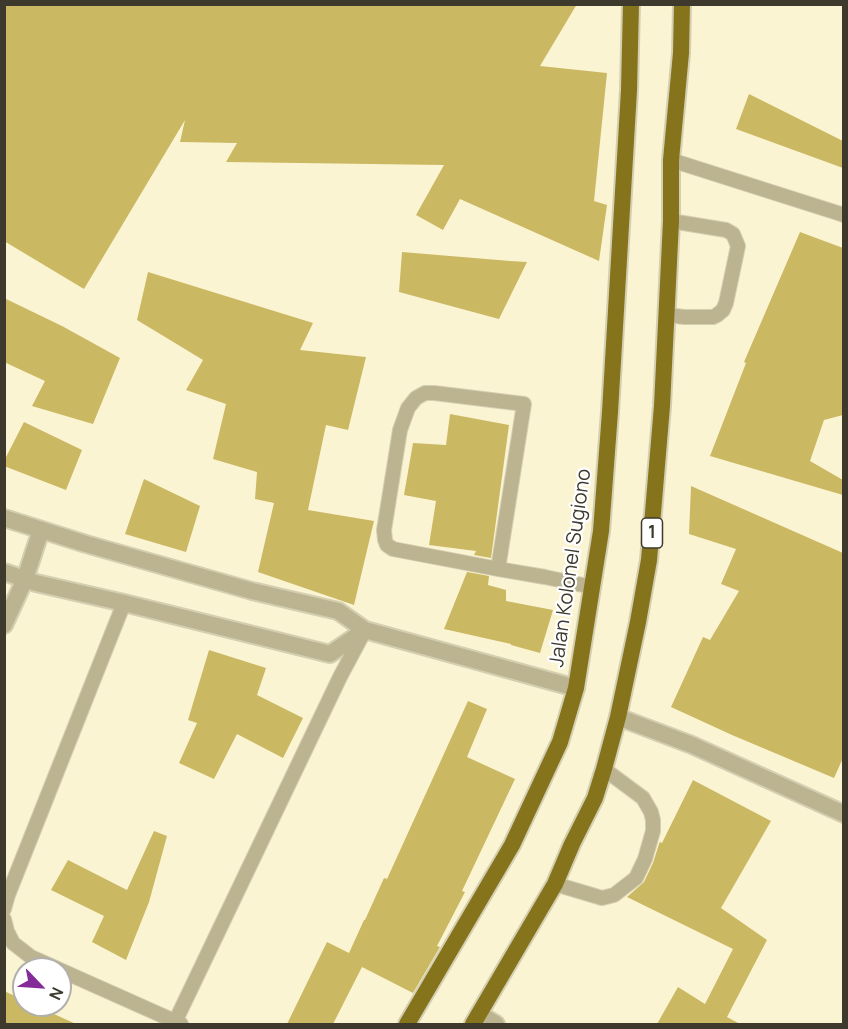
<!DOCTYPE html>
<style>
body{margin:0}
#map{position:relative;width:848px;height:1029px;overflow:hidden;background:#fbf4d3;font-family:Manrope,sans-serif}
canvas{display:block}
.frame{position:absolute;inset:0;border:6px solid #3d3a2d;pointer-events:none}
.north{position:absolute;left:12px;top:957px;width:60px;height:60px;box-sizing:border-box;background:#fff;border:2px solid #b1b0ab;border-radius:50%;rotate:115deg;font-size:16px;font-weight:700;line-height:24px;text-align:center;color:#3d3a2d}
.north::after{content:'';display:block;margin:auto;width:21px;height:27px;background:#842b98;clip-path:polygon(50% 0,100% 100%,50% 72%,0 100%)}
</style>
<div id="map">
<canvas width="848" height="1029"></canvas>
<div class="frame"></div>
<div class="north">N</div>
</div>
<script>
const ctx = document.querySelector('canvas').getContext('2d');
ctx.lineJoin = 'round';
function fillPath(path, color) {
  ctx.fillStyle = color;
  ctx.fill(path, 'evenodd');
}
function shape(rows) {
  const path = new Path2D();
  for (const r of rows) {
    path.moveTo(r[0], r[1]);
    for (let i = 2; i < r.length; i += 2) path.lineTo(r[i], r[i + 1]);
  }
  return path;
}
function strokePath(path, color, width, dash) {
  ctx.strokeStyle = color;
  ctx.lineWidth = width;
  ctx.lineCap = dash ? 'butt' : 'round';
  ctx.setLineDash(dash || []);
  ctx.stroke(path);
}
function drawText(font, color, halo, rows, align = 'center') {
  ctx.font = font + ' Manrope,sans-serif';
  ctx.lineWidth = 4.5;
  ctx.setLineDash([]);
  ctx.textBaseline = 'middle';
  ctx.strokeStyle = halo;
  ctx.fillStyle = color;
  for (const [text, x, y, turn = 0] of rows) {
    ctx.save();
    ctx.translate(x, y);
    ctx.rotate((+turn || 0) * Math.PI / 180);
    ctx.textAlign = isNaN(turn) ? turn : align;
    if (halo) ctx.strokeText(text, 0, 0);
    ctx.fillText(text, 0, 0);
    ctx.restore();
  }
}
const building = shape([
 [4,4,577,4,540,66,607,73,594,201,607,205,599,261,460,199,443,230,416,215,444,165,226,162,237,143,180,142,185,120,84,289,4,241],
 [749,94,843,141,843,168,736,129],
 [800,232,843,248,843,415,824,420,810,461,843,480,843,495,710,456,746,363,744,362],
 [402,252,510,261,527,262,499,319,399,292],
 [148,272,313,323,300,350,366,357,348,430,326,425,308,510,374,521,354,605,258,572,274,503,255,499,257,472,213,459,226,404,186,390,203,360,137,320],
 [4,298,62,326,120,358,93,424,32,406,45,381,4,362],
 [450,414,509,425,491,558,474,555,476,551,429,545,436,501,404,495,413,443,446,445],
 [24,422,82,450,66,490,4,466,4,461],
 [144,479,200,506,186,552,125,534],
 [691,486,843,553,843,758,834,778,732,735,671,707,703,637,710,640,739,591,721,584,736,549,689,534],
 [467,572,489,576,488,585,506,590,506,601,553,610,540,653,511,645,511,644,444,629],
 [209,650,266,668,257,695,303,718,283,758,237,734,214,779,179,763,197,723,188,720],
 [468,701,487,709,467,757,515,779,462,891,465,892,437,946,440,947,413,993,362,967,333,1024,287,1024,327,942,349,953,364,920,365,920,384,878,387,879],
 [693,780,771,821,721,908,767,940,727,1017,740,1024,657,1024,678,987,705,1004,733,949,627,897,644,882,653,863,659,844,660,842,662,843],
 [154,831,167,836,149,902,126,960,92,942,104,916,51,890,68,860,127,890],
 [4,991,24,1000,24,1005,34,1005,76,1024,4,1024]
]);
const service = shape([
 [671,160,844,215],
 [668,315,684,317,713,317,717,315,723,310,726,303,738,246,733,234,726,230,671,221],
 [498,569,524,404,434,393,425,393,416,398,408,408,400,430,384,530,385,540,387,545,393,549,498,569,545,577,592,587],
 [555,884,602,898,614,895,636,878,645,859,653,831,653,820,651,812,643,798,604,769],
 [4,909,8,895,124,603],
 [4,919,7,931,13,943,31,957,58,969],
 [60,970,181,1024],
 [175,1022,340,677,365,630]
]);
const minor = shape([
 [4,572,36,583,124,603,330,654,365,630],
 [4,625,25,579,41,530],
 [618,717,692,745,844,814],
 [479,1014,496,1024]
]);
const tertiary = shape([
 [4,518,86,544,252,591,338,611,365,630,576,688]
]);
const trunk = shape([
 [407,1024,512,845,560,742,576,688,601,531,610,412,629,90,631,4],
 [473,1024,555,884,572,844,595,798,604,769,618,717,638,622,649,560,662,406,671,221,671,160,681,53,682,4]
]);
const shields = [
 [652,533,21]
];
const shieldNames = [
 ["1",652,533]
];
const streetNames = [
 ["Jalan Kolonel Sugiono",571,568,-82]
];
fillPath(building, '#cbb862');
strokePath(service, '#d5cfb2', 16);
strokePath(minor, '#d5cfb2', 20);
strokePath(tertiary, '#d5cfb2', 20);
strokePath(trunk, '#d5cfb2', 20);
strokePath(service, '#bcb491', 14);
strokePath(minor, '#bcb491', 16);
strokePath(tertiary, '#bcb491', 16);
strokePath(trunk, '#85741c', 16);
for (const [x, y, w] of shields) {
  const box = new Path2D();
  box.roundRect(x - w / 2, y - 15, w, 30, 4.5);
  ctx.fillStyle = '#fff';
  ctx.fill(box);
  strokePath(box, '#3d3a2d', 1.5);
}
drawText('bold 18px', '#3d3a2d', null, shieldNames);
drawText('20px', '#3d3a2d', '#fff', streetNames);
</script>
